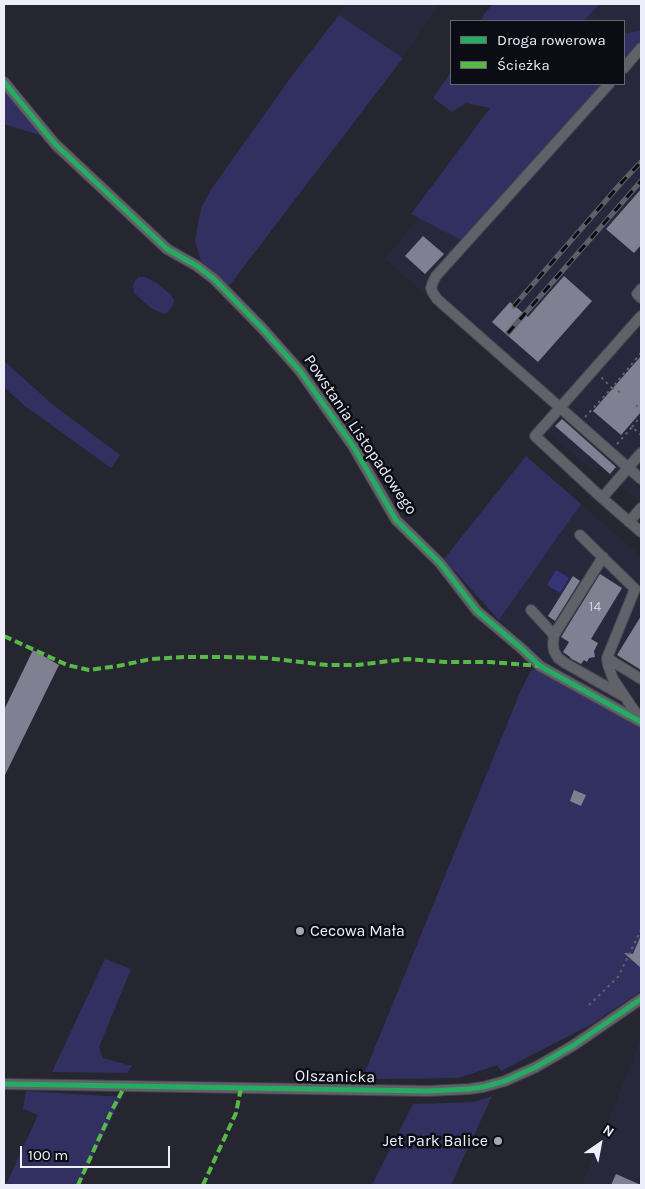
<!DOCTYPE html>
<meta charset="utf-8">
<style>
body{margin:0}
#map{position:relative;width:645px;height:1189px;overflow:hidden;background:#262630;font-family:Karla,sans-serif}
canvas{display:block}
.frame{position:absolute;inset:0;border:5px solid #edeef9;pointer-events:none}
.legend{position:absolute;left:450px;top:20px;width:175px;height:65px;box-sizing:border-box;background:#0c0d14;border:1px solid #666770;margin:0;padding:6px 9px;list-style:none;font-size:15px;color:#edeef9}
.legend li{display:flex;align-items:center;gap:10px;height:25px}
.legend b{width:25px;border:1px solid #666770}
.north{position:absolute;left:575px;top:1119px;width:50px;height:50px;-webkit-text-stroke:4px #0c0d14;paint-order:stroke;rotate:33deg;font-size:14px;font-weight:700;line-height:20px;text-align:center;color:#edeef9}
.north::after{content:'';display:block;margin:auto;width:18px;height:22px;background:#edeef9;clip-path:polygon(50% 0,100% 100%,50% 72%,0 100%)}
.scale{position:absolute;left:20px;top:1146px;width:150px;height:22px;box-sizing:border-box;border:2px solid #edeef9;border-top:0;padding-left:6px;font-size:15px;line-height:18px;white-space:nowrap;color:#edeef9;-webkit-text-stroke:4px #0c0d14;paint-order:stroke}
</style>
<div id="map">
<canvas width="645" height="1189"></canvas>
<div class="frame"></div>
<ul class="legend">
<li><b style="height:6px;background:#26ab63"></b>Droga rowerowa</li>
<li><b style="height:6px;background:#58b947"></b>Ścieżka</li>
</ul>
<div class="north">N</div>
<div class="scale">100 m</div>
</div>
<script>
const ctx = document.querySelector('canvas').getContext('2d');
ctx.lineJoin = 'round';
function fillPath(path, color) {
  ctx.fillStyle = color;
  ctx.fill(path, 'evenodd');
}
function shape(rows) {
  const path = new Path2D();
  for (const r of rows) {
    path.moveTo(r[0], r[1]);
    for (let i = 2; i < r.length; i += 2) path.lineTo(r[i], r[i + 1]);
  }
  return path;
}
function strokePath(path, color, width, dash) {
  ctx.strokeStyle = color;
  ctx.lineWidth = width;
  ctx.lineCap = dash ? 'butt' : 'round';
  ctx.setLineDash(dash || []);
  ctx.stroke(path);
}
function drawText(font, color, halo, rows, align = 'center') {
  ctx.font = font + ' Karla,sans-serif';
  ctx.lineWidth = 5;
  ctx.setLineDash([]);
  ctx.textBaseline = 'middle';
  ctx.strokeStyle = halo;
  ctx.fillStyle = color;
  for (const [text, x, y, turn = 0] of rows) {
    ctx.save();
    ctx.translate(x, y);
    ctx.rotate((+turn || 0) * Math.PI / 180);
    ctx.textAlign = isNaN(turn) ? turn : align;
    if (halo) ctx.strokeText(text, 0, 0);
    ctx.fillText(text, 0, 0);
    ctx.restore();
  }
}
const built = shape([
 [345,4,438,4,403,58,339,15],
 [600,4,641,4,641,499,640,498,638,500,599,467,594,472,546,431,561,413,385,259,528,84,624,84,624,21,583,21],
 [581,504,641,556,641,702,638,697,626,707,541,659,499,620],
 [641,1039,641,1170,635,1185,582,1185]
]);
const green = shape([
 [493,4,600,4,583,21,481,21,484,14],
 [339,15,403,58,229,286,201,261,195,241,201,208,210,191,294,73],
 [641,30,641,43,624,62,624,34],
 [451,72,451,84,605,84,463,241,411,214,490,108,466,103,452,112,433,98],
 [4,87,45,137,4,124],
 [139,277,145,277,157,283,171,295,174,300,173,305,168,312,164,314,151,308,134,293,133,286,135,281],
 [4,361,52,404,120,455,111,468,25,406,4,387],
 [526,456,581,504,499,620,444,559],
 [532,669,551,676,641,727,641,991,592,1024,501,1071,497,1065,459,1078,362,1079,521,690],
 [105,959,131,969,99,1047,103,1058,132,1066,127,1073,52,1072],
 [26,1091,122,1097,79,1185,6,1185,38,1115,23,1109],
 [492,1096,451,1185,372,1185,413,1104,474,1102]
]);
const water = shape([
 [556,570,569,578,560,593,547,585]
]);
const building = shape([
 [641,189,641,245,634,253,606,229],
 [423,236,444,254,425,274,405,256],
 [564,276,592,301,538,362,492,322,510,302,528,317],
 [641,356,641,412,621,435,593,411],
 [562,419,616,467,610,474,555,426],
 [600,574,622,588,591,639,598,643,594,651,595,657,589,658,587,662,584,660,581,664,570,658,570,657,563,652,569,642,561,637],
 [573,576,580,581,555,621,548,616],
 [641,616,641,670,617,655],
 [33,650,59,665,4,777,4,710],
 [574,790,586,795,581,806,570,801],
 [641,935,641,968,624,953,633,954],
 [616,1174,641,1185,611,1185]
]);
const path = shape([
 [620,392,612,388,641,353],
 [636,405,641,411],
 [585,417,612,388,601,377],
 [632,427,641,416],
 [617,444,632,427,641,435],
 [641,929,639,934,641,935],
 [589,1005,618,977,639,934]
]);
const minor = shape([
 [624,68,641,48],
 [4,82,55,144,167,249,197,266,214,279,262,328,300,371,353,446,396,520,440,563,477,611,521,648,540,666,641,722],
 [609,84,436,276,433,282,431,288,433,293,437,299,641,479],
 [641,289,637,294,641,298],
 [641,316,535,436,602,498,641,532],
 [602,498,641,453],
 [629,522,641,508],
 [580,535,635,589,607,658,608,665,613,679,640,719],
 [603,557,554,635,553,644,554,651,558,658,565,663,623,696],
 [531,610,554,635],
 [607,658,641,679],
 [4,1084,428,1091,469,1089,483,1087,505,1081,536,1067,574,1045,641,999]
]);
const rail = shape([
 [514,306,622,182,641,162],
 [508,333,641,181]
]);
const quiet = shape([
 [4,636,67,665,89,670,118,666,151,659,186,657,226,657,266,658,327,665,357,665,407,659,444,662,490,662,540,666],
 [78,1185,112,1110,125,1086],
 [203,1185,236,1113,241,1088]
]);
const cycleway = shape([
 [4,82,55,144,167,249,197,266,214,279,262,328,300,371,353,446,396,520,440,563,477,611,521,648,540,666,641,722],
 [4,1084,428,1091,469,1089,483,1087,505,1081,536,1067,574,1045,641,999]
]);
const markers = [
 [300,931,5,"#a7a8b3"],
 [498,1141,5,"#a7a8b3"]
];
const numberNames = [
 ["14",595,607]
];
const streetNames = [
 ["Powstania Listopadowego",360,435,56],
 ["Olszanicka",335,1077,1]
];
const poiNames = [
 ["Cecowa Mała",310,931],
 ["Jet Park Balice",488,1141,"right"]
];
fillPath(built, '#28283d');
fillPath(green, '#323061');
fillPath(water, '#373379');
fillPath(building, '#7f8091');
strokePath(minor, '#44444d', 12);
strokePath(path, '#626269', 2, [2.5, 4]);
strokePath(minor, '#616269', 10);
strokePath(rail, '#5e5f67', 5);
strokePath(rail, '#0c0d14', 3, [9]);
strokePath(quiet, '#58b947', 4, [8, 4]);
strokePath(cycleway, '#26ab63', 5);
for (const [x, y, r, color] of markers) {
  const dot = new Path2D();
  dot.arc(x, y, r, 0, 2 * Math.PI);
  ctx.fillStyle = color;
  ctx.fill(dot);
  strokePath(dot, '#0c0d14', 2);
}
drawText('14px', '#d2d2df', null, numberNames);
drawText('16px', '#edeef9', '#0c0d14', streetNames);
drawText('16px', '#edeef9', '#0c0d14', poiNames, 'left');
</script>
